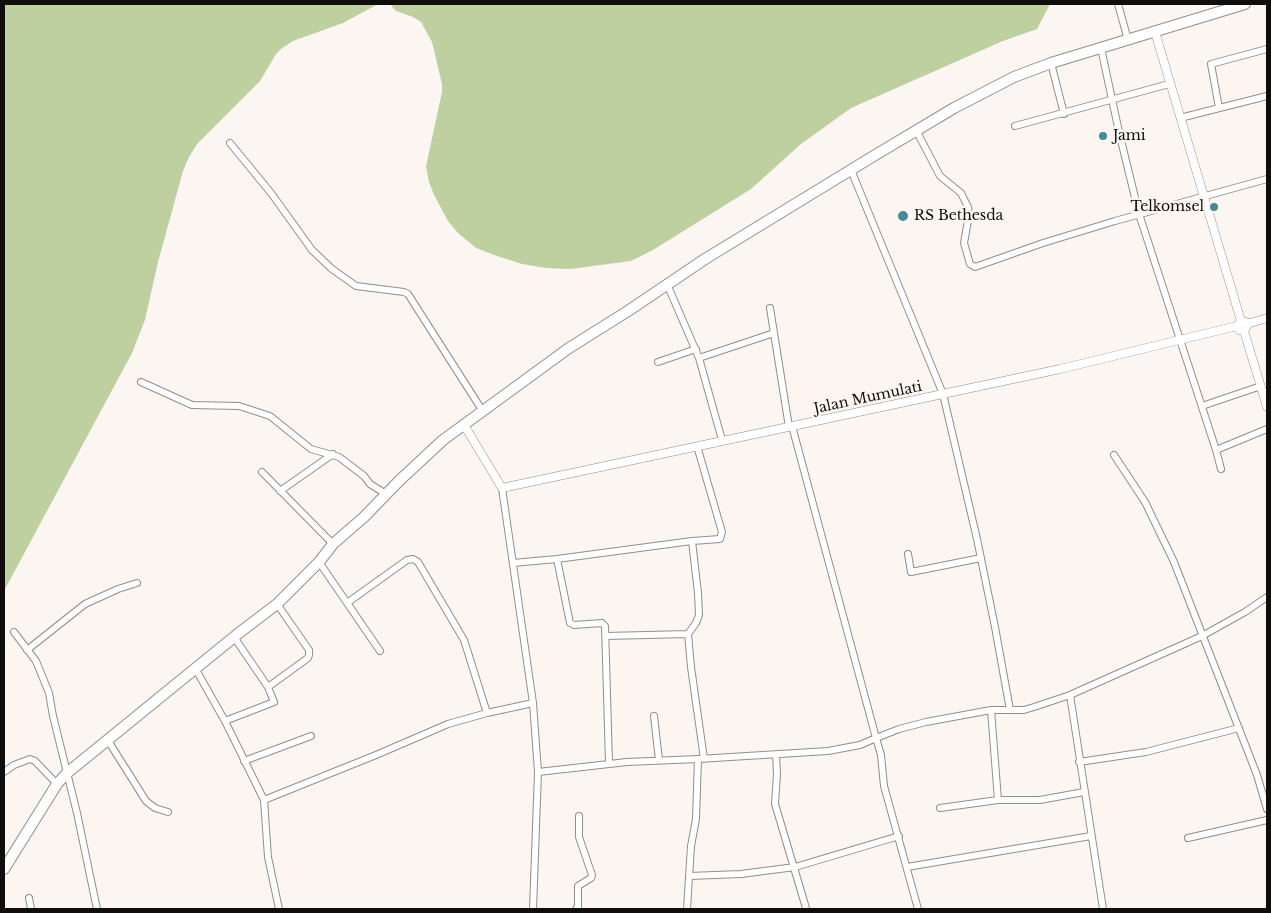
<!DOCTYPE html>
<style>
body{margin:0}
#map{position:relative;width:1271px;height:913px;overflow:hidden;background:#fbf6f1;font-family:"Libre Baskerville",serif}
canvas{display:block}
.frame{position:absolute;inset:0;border:5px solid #100e0d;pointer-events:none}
</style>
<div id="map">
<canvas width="1271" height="913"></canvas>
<div class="frame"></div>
</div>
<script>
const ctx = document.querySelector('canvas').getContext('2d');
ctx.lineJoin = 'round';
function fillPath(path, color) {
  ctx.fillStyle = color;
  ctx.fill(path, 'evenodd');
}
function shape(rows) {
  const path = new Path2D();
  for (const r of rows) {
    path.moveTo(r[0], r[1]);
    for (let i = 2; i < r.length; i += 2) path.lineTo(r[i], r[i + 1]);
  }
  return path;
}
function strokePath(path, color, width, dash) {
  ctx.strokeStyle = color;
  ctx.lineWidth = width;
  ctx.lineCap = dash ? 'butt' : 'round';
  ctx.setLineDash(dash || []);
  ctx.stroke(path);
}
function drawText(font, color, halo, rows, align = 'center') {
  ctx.font = font + ' "Libre Baskerville",serif';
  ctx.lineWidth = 5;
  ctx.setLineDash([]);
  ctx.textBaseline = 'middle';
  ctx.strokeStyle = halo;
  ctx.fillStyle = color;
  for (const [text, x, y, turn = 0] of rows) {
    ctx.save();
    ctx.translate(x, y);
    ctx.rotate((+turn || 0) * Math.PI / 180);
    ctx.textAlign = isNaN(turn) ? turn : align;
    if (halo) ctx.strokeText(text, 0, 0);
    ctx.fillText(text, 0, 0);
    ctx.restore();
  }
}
const water = shape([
 [4,4,378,4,343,23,293,41,281,49,276,54,260,81,197,144,189,157,183,171,158,262,145,320,132,353,4,591],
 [390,4,1050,4,1037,29,1003,41,851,108,801,144,751,189,653,250,631,261,570,269,546,268,522,264,494,255,476,248,458,233,448,221,434,195,429,182,426,166,442,92,442,84,432,42,421,22,413,17,396,11]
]);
const minor = shape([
 [1118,4,1128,40],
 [1101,48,1119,132,1139,214,1216,450,1267,429],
 [1051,63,1064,114],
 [1219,108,1211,64,1267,49],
 [1180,118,1267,96],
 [1015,126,1169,84],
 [916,130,940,176,961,193,968,207,969,215,964,243,970,264,975,267,1043,243,1115,221,1267,179],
 [230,143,271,193,312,250,332,269,356,286,404,292,408,294,482,410],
 [851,170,943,394,977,539,995,627,1010,710,1024,710,1034,707,1070,695,1202,636,1245,612,1267,597],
 [667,284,699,358,722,440],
 [770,308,789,427],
 [699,358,774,333],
 [658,362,696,349],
 [141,382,192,405,239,406,270,416,311,449,339,457,364,476,370,484,386,494],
 [1202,406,1261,386],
 [1216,450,1221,469],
 [1114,455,1145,502,1174,562,1257,775,1267,809],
 [262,472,333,544],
 [502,488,533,703,538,772,533,909],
 [280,491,333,454],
 [908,554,911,572,981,558],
 [557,559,570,623,574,625,602,623,605,626,609,763],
 [319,562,380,651],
 [513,563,557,559,692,541,720,539,722,532,697,446],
 [347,603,407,560,413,559,418,562,464,640,487,713],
 [14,632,36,661,49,693,53,716,77,813,97,909],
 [688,634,696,623,699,615,698,593,692,541],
 [606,636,688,634,691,667,704,759],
 [234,637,268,687,308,658,309,655,309,650,277,604],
 [27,650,85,604,118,589,137,583],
 [195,668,225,721,264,800,376,755,448,724,487,713,533,703],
 [1070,695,1103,909],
 [991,710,998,800],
 [654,716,659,760],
 [225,721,274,702,268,687],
 [107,739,146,801,155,808,168,812],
 [776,755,777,774,775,804,806,908],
 [244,761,311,736],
 [1079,762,1146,752,1239,728],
 [4,772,14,765,30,759,35,761,57,784],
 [538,772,627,762,698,759,828,751,860,745,876,738,792,426],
 [264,800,268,857,279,909],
 [940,808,998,800,1040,800,1084,792],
 [1188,838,1267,820],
 [907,867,1091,836],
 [689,876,741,874,795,867,899,836],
 [29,898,31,909],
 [576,909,578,907,578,886,591,878,592,875,579,837,579,816],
 [687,909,691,846,696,819,698,759],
 [918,909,884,786,881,755,876,738,899,729,926,722,991,710,1010,710]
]);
const tertiary = shape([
 [1155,32,1241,321],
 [1247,324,1267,318],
 [1239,330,1244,331,1247,326,1246,322,1241,321],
 [1244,331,1267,407],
 [464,425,502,488,1060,369,1237,326,1241,321]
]);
const trunk = shape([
 [4,869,57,784,67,773,239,633,277,604,319,562,333,544,364,517,400,480,443,440,569,348,628,311,705,259,872,157,954,108,1014,77,1051,63,1245,4]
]);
const markers = [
 [1103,136,5,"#458b95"],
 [1214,207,5,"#458b95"],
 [903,216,6,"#458b95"]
];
const poiNames = [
 ["Jami",1113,136],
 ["Telkomsel",1204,207,"right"],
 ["RS Bethesda",914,216]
];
const streetNames = [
 ["Jalan Mumulati",868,398,-12]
];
fillPath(water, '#bfd0a0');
strokePath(minor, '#928e8a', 8);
strokePath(tertiary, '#928e8a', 9);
strokePath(trunk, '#928e8a', 12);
strokePath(minor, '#fff', 6);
strokePath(tertiary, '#fff', 8);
strokePath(trunk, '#fff', 10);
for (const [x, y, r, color] of markers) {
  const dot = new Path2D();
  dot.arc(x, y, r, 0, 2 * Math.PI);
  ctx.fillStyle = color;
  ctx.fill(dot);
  strokePath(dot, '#fbf6f1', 2);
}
drawText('14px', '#100e0d', '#fbf6f1', poiNames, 'left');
drawText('14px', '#100e0d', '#fbf6f1', streetNames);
</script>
